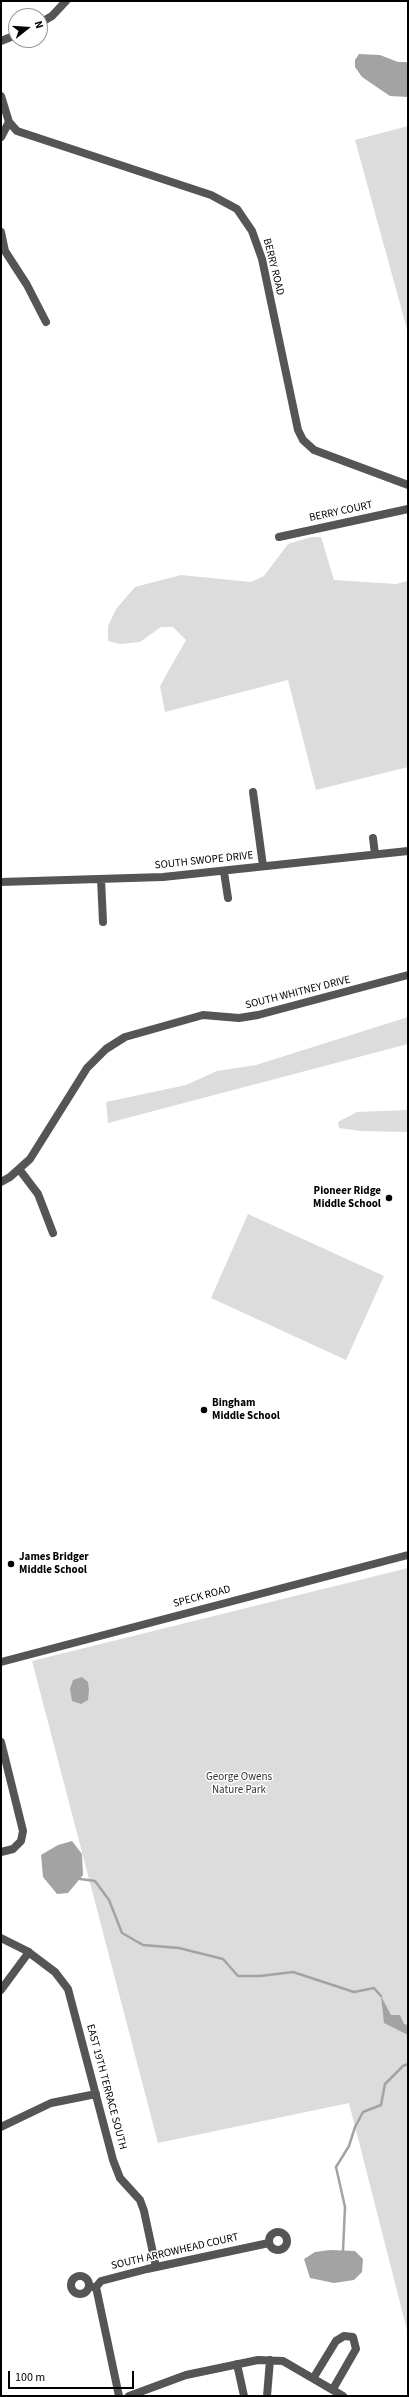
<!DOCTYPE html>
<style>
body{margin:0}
#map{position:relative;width:409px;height:2397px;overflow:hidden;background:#fff;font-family:"Source Sans 3",sans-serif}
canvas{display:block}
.frame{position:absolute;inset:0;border:2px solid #000;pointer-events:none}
.north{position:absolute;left:8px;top:8px;width:40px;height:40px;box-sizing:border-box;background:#fff;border:1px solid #999;border-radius:50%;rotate:73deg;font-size:11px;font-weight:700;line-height:16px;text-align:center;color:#000}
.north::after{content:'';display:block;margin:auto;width:14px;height:18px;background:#000;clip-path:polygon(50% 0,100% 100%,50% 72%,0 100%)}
.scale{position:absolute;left:8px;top:2371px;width:126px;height:18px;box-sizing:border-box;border:2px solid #000;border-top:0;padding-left:5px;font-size:12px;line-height:14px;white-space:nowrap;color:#000;-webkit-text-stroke:3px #fff;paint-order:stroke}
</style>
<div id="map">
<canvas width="409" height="2397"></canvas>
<div class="frame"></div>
<div class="north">N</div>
<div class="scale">100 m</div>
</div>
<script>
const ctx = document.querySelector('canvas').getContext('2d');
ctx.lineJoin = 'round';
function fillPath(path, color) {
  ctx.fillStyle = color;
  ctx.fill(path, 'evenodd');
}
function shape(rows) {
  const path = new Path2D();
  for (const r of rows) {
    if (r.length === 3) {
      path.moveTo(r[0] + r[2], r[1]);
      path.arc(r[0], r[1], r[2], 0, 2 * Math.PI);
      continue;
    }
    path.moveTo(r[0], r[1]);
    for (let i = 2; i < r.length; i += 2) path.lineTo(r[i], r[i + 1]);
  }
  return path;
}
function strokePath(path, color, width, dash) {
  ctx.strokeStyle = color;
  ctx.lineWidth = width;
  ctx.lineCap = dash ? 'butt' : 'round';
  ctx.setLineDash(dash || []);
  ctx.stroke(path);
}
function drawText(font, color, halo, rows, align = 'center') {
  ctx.font = font + ' "Source Sans 3",sans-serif';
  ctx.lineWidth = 3;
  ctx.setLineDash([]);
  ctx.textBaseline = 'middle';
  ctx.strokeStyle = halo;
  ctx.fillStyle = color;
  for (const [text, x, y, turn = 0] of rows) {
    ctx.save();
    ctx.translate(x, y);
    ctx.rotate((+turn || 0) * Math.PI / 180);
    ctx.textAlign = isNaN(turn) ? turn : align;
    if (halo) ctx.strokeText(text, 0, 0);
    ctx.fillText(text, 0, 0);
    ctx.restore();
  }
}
const green = shape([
 [408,126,407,272,408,333,355,140],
 [311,537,321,537,334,580,396,584,408,581,408,767,316,790,288,680,165,712,160,686,186,640,173,627,161,627,140,642,120,644,108,641,108,626,116,609,135,587,181,575,251,582,264,576,288,544],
 [408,1017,408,1044,108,1123,106,1102,186,1085,217,1071,256,1065],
 [408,1110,408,1132,360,1131,339,1128,338,1122,357,1112],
 [248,1214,384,1276,346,1360,211,1298],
 [408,1568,408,2334,349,2103,158,2143,32,1661]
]);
const water = shape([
 [359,54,380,55,398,62,408,62,408,97,390,96,362,77,355,67,355,60],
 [82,1677,88,1682,89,1690,88,1700,81,1704,72,1701,70,1689,73,1680],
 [72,1841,82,1854,83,1875,68,1893,57,1894,43,1877,41,1855,58,1845],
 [381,1996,391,2015,400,2015,404,2024,408,2025,408,2035,384,2023],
 [330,2250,355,2251,363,2259,362,2272,354,2280,334,2283,310,2278,304,2259,315,2252]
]);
const stream = shape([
 [80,1879,95,1881,109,1900,122,1933,143,1945,179,1948,223,1959,238,1976,260,1976,293,1972,354,1992,374,1988,381,1996],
 [343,2251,345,2207,336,2167,349,2146,355,2127,363,2112,381,2105,385,2084,403,2066,408,2064]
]);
const minor = shape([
 [40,23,52,16,66,1],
 [1,41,16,35],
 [1,96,9,122,17,131,211,195,237,209,252,231,262,259,298,430,303,440,314,450,408,485],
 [1,137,9,122],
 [1,232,5,251,27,285,46,322],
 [279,537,408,509],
 [253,792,263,866],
 [373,838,375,854],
 [224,872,228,898],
 [101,879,103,922],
 [1,882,163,877,408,851],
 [19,1169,38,1194,53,1233],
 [1,1182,10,1177,30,1159,87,1068,106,1049,125,1037,203,1015,239,1018,258,1015,408,975],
 [1,1662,408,1555],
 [1,1742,23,1831,21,1841,13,1849,1,1852],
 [1,1938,27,1951,55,1972,68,1989,113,2160,120,2178,140,2200,144,2211,156,2267],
 [1,1990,29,1952],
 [1,2127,51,2103,96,2094],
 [278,2241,9],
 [80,2285,9],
 [89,2287,96,2287,101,2281,147,2269,269,2243],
 [96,2287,119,2396],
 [237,2364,244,2396],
 [314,2377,336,2341,344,2336,353,2337,356,2349,333,2389],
 [129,2396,186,2375,258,2360,283,2361,343,2396],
 [267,2396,270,2360]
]);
const markers = [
 [389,1198,4,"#000"],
 [204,1410,4,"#000"],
 [11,1564,4,"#000"]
];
const streetNames = [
 ["BERRY ROAD",273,267,76],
 ["BERRY COURT",341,512,-12],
 ["SOUTH SWOPE DRIVE",204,861,-6],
 ["SOUTH WHITNEY DRIVE",298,993,-14],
 ["SPECK ROAD",202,1597,-15],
 ["EAST 19TH TERRACE SOUTH",106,2087,75],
 ["SOUTH ARROWHEAD COURT",175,2252,-13]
];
const poiNames = [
 ["Pioneer Ridge",381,1192,"right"],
 ["Middle School",381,1205,"right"],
 ["Bingham",212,1404],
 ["Middle School",212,1417],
 ["James Bridger",19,1558],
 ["Middle School",19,1571]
];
const parkNames = [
 ["George Owens",239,1778],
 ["Nature Park",239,1791]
];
fillPath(green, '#dcdcdc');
fillPath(water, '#a3a3a3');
strokePath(stream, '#a3a3a3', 2.5);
strokePath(minor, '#555', 8);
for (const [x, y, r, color] of markers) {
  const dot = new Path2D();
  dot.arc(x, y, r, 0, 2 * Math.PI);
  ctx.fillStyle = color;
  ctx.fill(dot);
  strokePath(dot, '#fff', 1.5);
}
drawText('11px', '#000', '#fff', streetNames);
drawText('bold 11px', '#000', '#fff', poiNames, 'left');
drawText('11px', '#333', '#fff', parkNames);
</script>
